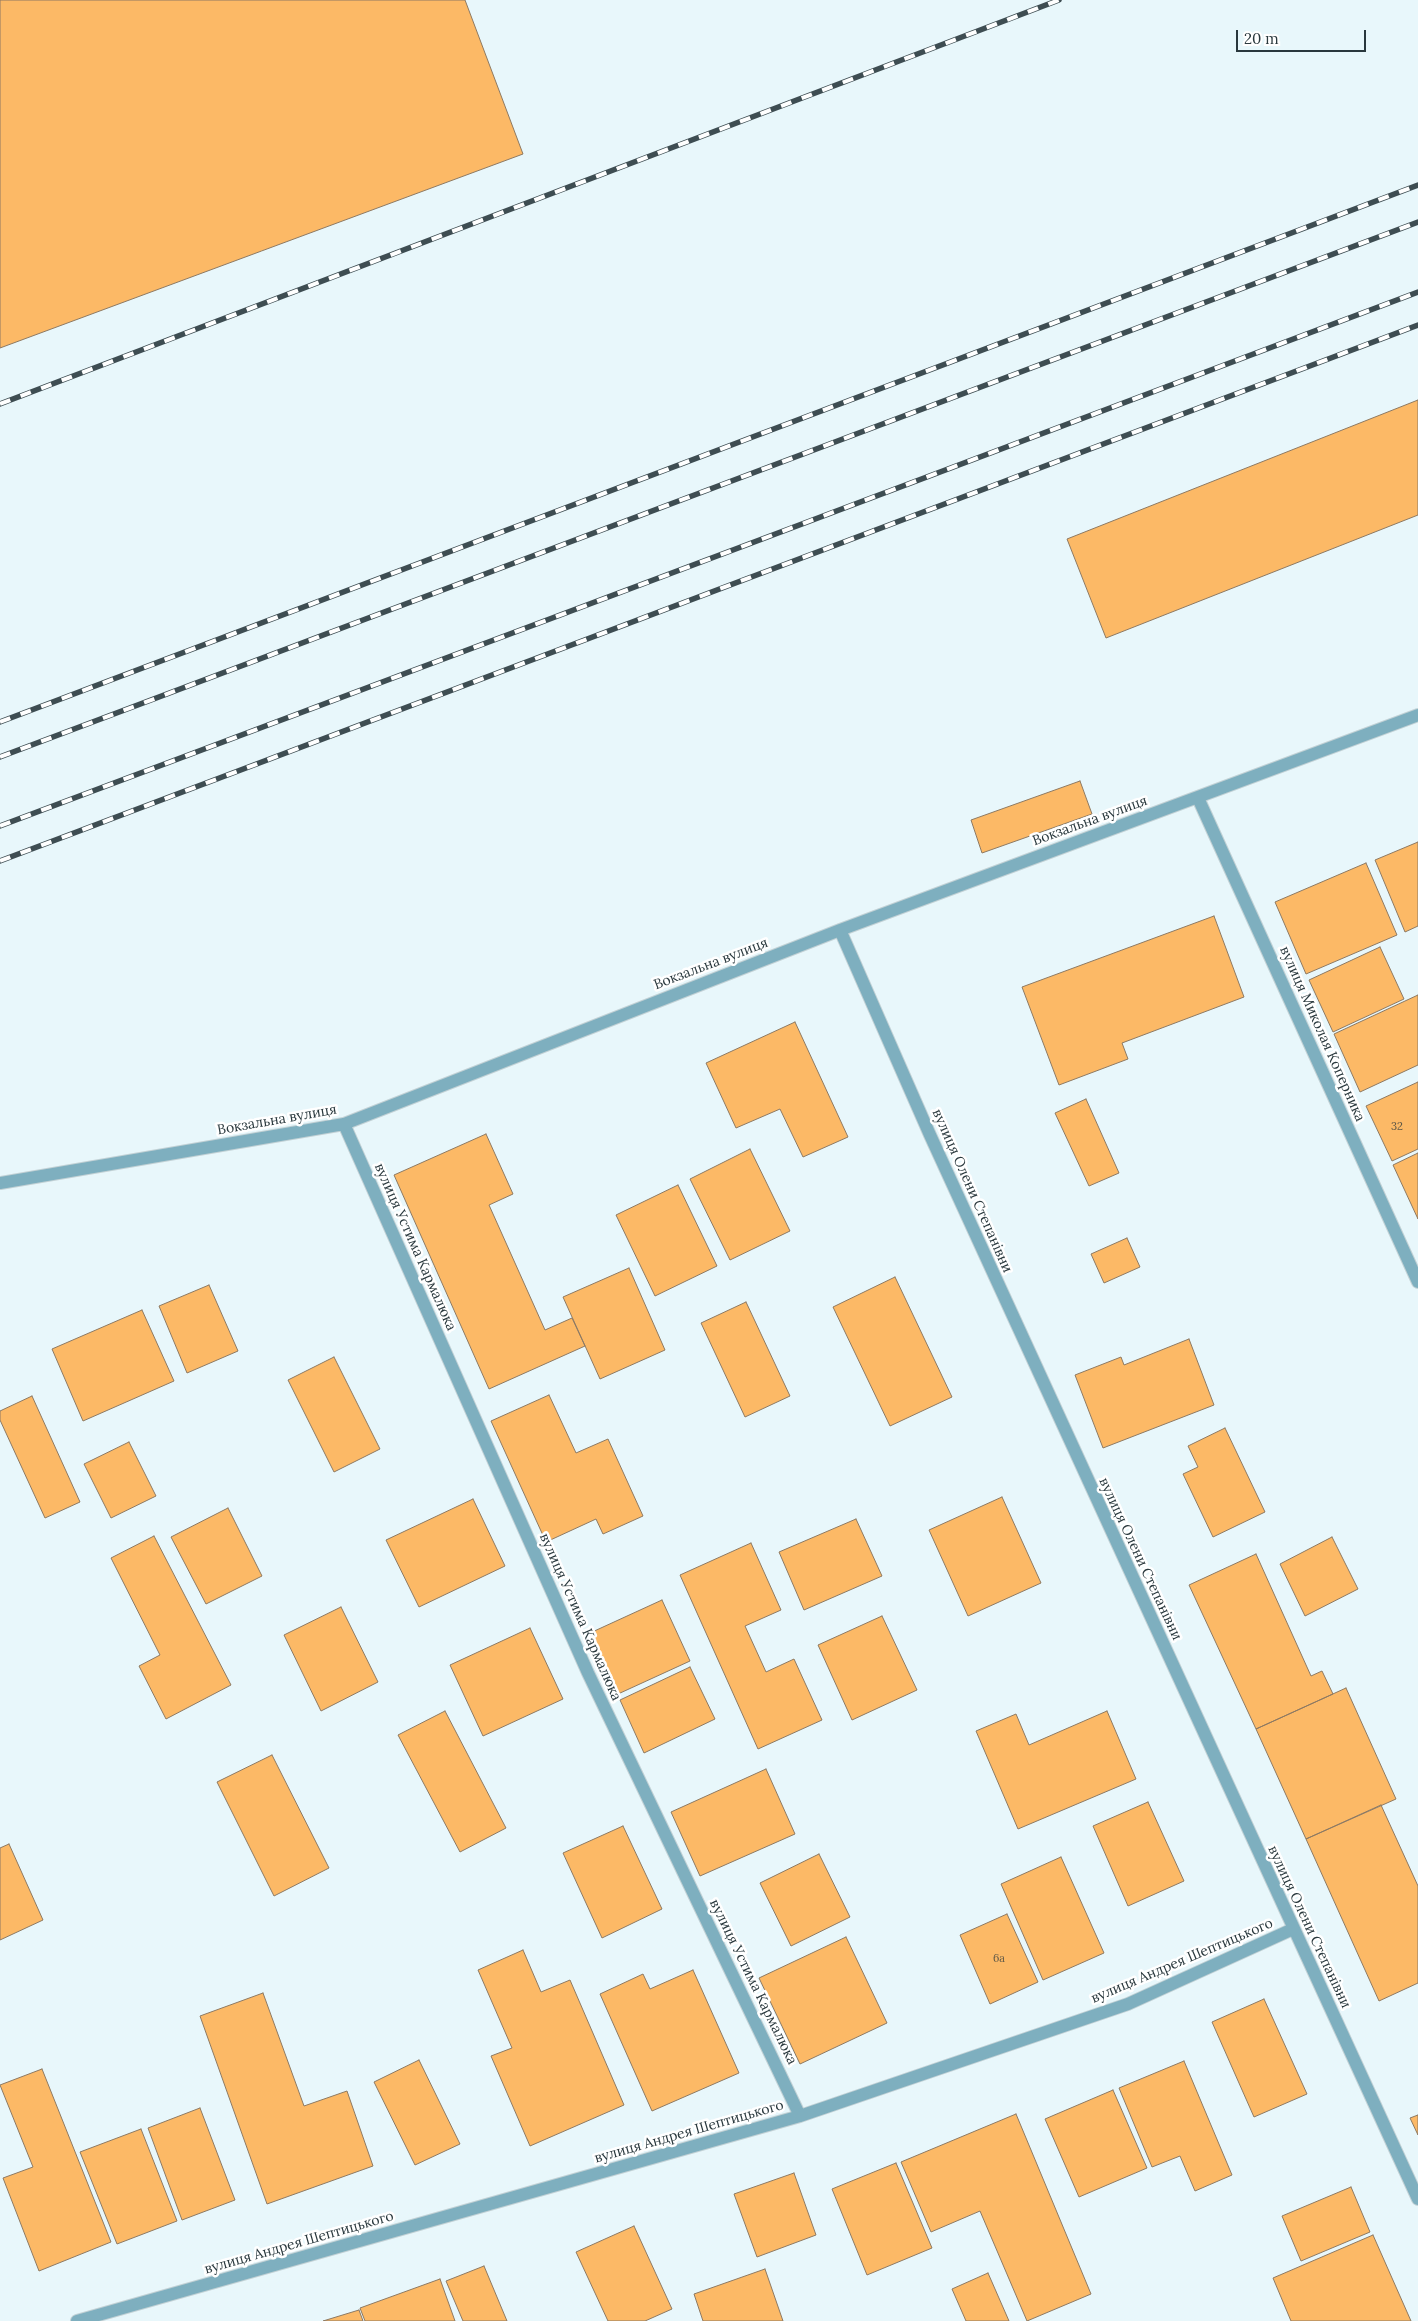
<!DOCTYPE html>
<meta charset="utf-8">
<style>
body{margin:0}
#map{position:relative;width:1418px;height:2321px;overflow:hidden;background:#e8f7fb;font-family:Lora,serif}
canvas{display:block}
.scale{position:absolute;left:1236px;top:30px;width:130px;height:22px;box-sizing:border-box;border:2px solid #29383d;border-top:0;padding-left:6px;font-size:15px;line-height:18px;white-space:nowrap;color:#29383d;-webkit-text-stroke:4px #fff;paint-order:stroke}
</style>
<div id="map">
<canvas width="1418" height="2321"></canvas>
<div class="scale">20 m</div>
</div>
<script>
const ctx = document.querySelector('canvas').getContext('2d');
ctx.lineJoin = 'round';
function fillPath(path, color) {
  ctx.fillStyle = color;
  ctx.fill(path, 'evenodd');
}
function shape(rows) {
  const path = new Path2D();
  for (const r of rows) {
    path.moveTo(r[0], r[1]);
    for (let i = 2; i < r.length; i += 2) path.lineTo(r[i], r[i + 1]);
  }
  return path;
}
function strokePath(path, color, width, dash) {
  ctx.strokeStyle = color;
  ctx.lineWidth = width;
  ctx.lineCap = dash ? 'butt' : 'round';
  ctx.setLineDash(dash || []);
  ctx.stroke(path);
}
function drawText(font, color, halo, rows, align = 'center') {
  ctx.font = font + ' Lora,serif';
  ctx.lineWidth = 5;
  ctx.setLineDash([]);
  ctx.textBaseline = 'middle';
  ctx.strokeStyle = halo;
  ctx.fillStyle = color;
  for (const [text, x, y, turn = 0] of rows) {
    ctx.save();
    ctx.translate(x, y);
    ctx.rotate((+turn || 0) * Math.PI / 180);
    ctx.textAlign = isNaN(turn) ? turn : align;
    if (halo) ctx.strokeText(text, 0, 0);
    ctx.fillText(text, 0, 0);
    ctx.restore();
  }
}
const building = shape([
 [0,0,465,0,523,154,0,348,0,0],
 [1418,400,1418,515,1106,638,1067,539,1418,400],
 [1080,781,1092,814,982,853,971,820,1080,781],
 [1418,842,1418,926,1405,932,1375,860,1418,842],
 [1366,863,1397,935,1306,974,1275,902,1366,863],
 [1214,916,1244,997,1122,1043,1128,1059,1059,1085,1022,987,1214,916],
 [1380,947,1404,999,1333,1032,1309,980,1380,947],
 [1418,995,1418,1065,1360,1092,1334,1034,1418,995],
 [795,1022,848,1137,803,1157,780,1109,736,1128,706,1063,795,1022],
 [1418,1082,1418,1149,1392,1161,1366,1106,1418,1082],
 [1086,1099,1119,1173,1089,1186,1055,1113,1086,1099],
 [486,1134,513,1194,489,1205,545,1330,572,1318,585,1346,489,1389,394,1175,486,1134],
 [750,1149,790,1231,730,1260,690,1179,750,1149],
 [1418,1153,1418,1219,1393,1165,1418,1153],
 [678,1185,717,1266,655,1296,616,1215,678,1185],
 [1127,1238,1140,1267,1104,1283,1091,1254,1127,1238],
 [629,1268,665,1350,600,1379,563,1297,629,1268],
 [895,1277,952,1397,890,1426,833,1307,895,1277],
 [209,1285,238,1351,187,1373,159,1306,209,1285],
 [746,1302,790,1396,745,1417,701,1323,746,1302],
 [142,1310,174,1381,83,1421,52,1349,142,1310],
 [1189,1339,1214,1405,1103,1448,1075,1375,1121,1357,1124,1365,1189,1339],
 [334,1357,380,1449,334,1472,288,1380,334,1357],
 [549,1395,576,1453,608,1439,643,1516,603,1534,596,1519,546,1542,491,1421,549,1395],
 [32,1396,80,1502,45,1518,0,1420,0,1411,32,1396],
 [1225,1428,1265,1512,1213,1537,1183,1474,1198,1467,1188,1446,1225,1428],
 [129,1442,156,1496,111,1518,84,1464,129,1442],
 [1002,1497,1041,1583,968,1616,929,1530,1002,1497],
 [473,1499,505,1566,419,1607,386,1540,473,1499],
 [228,1508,262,1576,206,1604,171,1537,228,1508],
 [856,1519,882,1576,804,1610,779,1552,856,1519],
 [154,1536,231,1685,166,1719,139,1666,160,1655,111,1558,154,1536],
 [1332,1537,1358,1589,1305,1616,1280,1564,1332,1537],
 [751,1543,781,1610,745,1626,766,1672,794,1659,822,1720,758,1749,680,1575,751,1543],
 [1256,1554,1311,1676,1322,1671,1333,1694,1256,1729,1189,1585,1256,1554],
 [662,1600,690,1661,618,1694,590,1633,662,1600],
 [341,1607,378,1682,321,1711,284,1635,341,1607],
 [882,1616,917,1690,852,1720,818,1645,882,1616],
 [530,1628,563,1699,483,1736,450,1665,530,1628],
 [690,1667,715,1719,644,1753,620,1700,690,1667],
 [1346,1688,1396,1799,1306,1839,1256,1729,1346,1688],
 [445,1711,506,1828,460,1852,398,1735,445,1711],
 [1107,1711,1136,1779,1018,1829,976,1731,1016,1714,1029,1745,1107,1711],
 [272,1755,329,1868,274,1896,217,1782,272,1755],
 [766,1769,795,1834,700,1876,671,1812,766,1769],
 [1148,1802,1184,1881,1128,1906,1093,1826,1148,1802],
 [1381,1805,1418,1886,1418,1983,1379,2001,1306,1839,1381,1805],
 [623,1826,662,1909,602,1938,563,1853,623,1826],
 [9,1844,43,1920,0,1940,0,1848,9,1844],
 [819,1854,850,1917,791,1946,760,1883,819,1854],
 [1061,1857,1104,1953,1043,1980,1001,1884,1061,1857],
 [1007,1914,1038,1982,990,2004,960,1935,1007,1914],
 [846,1937,887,2023,800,2064,759,1978,846,1937],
 [523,1950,541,1992,570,1980,624,2105,530,2146,491,2056,512,2048,478,1970,523,1950],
 [693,1970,739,2073,652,2111,600,1994,643,1974,650,1989,693,1970],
 [263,1993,304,2106,347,2091,373,2166,267,2204,200,2016,263,1993],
 [1264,1999,1307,2094,1254,2117,1212,2022,1264,1999],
 [419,2060,460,2144,415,2165,374,2082,419,2060],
 [1184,2061,1232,2175,1195,2191,1180,2156,1152,2167,1119,2088,1184,2061],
 [42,2069,111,2242,39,2271,3,2178,33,2167,0,2085,42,2069],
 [1113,2090,1147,2168,1079,2197,1045,2119,1113,2090],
 [200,2108,235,2200,182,2220,148,2128,200,2108],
 [1016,2114,1091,2294,1027,2321,980,2211,931,2232,901,2162,1016,2114],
 [1418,2115,1418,2135,1410,2118,1418,2115],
 [141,2129,177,2221,117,2244,80,2152,141,2129],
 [896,2163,932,2248,867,2275,832,2189,896,2163],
 [794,2173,816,2235,757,2257,734,2194,794,2173],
 [1351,2187,1370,2232,1301,2261,1282,2216,1351,2187],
 [634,2226,672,2309,645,2321,608,2321,576,2252,634,2226],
 [1373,2235,1411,2321,1291,2321,1273,2278,1373,2235],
 [484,2266,507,2321,463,2321,446,2281,484,2266],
 [765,2269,783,2321,703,2321,694,2294,765,2269],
 [988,2273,1009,2321,966,2321,952,2289,988,2273],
 [440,2279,455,2321,365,2321,360,2308,440,2279],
 [359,2310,363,2321,323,2321,359,2310]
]);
const minor = shape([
 [1198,798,1418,1282],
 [840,930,930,1135,1418,2199],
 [344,1124,588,1673,800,2116],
 [0,1183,344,1124,840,930,1418,715],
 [77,2321,800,2116,1128,2004,1293,1929]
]);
const rail = shape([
 [0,404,1059,0],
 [0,722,1418,185],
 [0,757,1418,222],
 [0,826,1418,292],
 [0,861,1418,325]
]);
const numberNames = [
 ["32",1397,1127],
 ["6а",999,1959]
];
const streetNames = [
 ["Вокзальна вулиця",1090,821,-20],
 ["Вокзальна вулиця",711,964,-21],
 ["вулиця Миколая Коперника",1322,1034,66],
 ["Вокзальна вулиця",277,1120,-10],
 ["вулиця Олени Степанівни",972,1191,66],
 ["вулиця Устима Кармалюка",415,1247,66],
 ["вулиця Олени Степанівни",1140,1559,65],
 ["вулиця Устима Кармалюка",580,1617,66],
 ["вулиця Олени Степанівни",1309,1927,65],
 ["вулиця Андрея Шептицького",1182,1961,-23],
 ["вулиця Устима Кармалюка",753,1982,64],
 ["вулиця Андрея Шептицького",689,2132,-16],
 ["вулиця Андрея Шептицького",299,2243,-16]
];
fillPath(building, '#fcb966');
strokePath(building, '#8d7962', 1);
strokePath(minor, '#c2d1d5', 14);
strokePath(minor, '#7eafbf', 12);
strokePath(rail, '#3e4d52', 5.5);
strokePath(rail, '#fff', 4, [11]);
drawText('11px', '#5e5847', null, numberNames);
drawText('14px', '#29383d', '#fff', streetNames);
</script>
